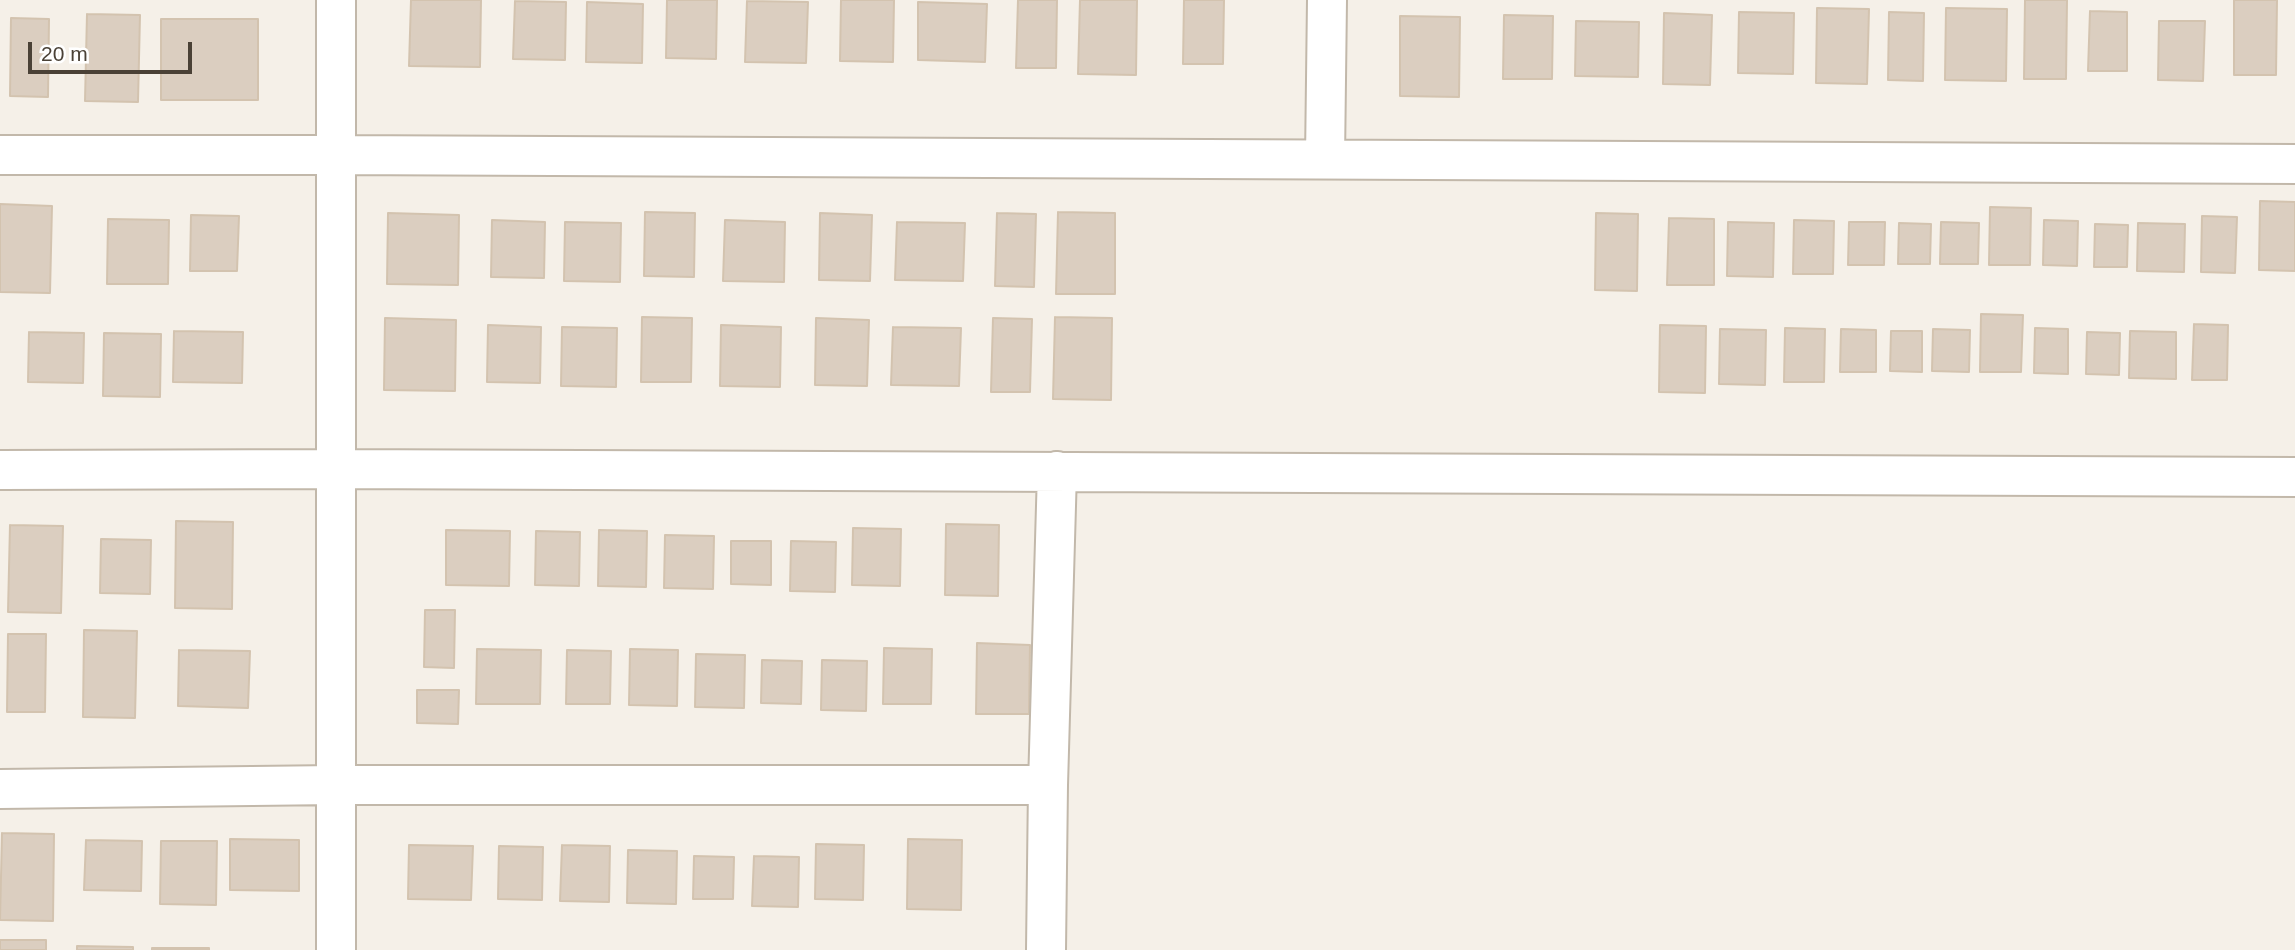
<!DOCTYPE html>
<style>
body{margin:0}
#map{position:relative;width:2295px;height:950px;overflow:hidden;background:#f5f0e8;font-family:Helvetica,sans-serif}
canvas{display:block}
.scale{position:absolute;left:28px;top:42px;width:164px;height:32px;box-sizing:border-box;border:4px solid #4a4136;border-top:0;padding-left:9px;font-size:21px;line-height:24px;white-space:nowrap;color:#4a4136;-webkit-text-stroke:5px #fff;paint-order:stroke}
</style>
<div id="map">
<canvas width="2295" height="950"></canvas>
<div class="scale">20 m</div>
</div>
<script>
const ctx = document.querySelector('canvas').getContext('2d');
ctx.lineJoin = 'round';
function fillPath(path, color) {
  ctx.fillStyle = color;
  ctx.fill(path, 'evenodd');
}
function shape(rows) {
  const path = new Path2D();
  for (const r of rows) {
    path.moveTo(r[0], r[1]);
    for (let i = 2; i < r.length; i += 2) path.lineTo(r[i], r[i + 1]);
  }
  return path;
}
function strokePath(path, color, width, dash) {
  ctx.strokeStyle = color;
  ctx.lineWidth = width;
  ctx.lineCap = dash ? 'butt' : 'round';
  ctx.setLineDash(dash || []);
  ctx.stroke(path);
}
const building = shape([
 [411,0,481,0,480,67,409,66,411,0],
 [667,0,717,0,716,59,666,58,667,0],
 [841,0,894,0,893,62,840,61,841,0],
 [1018,0,1057,0,1056,68,1016,68,1018,0],
 [1080,0,1137,0,1136,75,1078,74,1080,0],
 [1184,0,1224,0,1223,64,1183,64,1184,0],
 [2025,0,2067,0,2066,79,2024,79,2025,0],
 [2234,0,2277,0,2276,75,2234,75,2234,0],
 [515,1,566,2,565,60,513,59,515,1],
 [747,1,808,2,806,63,745,62,747,1],
 [587,2,643,4,642,63,586,62,587,2],
 [918,2,987,4,985,62,918,60,918,2],
 [1817,8,1869,9,1867,84,1816,83,1817,8],
 [1946,8,2007,9,2006,81,1945,80,1946,8],
 [2090,11,2127,12,2127,71,2088,71,2090,11],
 [1739,12,1794,13,1793,74,1738,73,1739,12],
 [1889,12,1924,13,1923,81,1888,80,1889,12],
 [1664,13,1712,15,1710,85,1663,84,1664,13],
 [87,14,140,15,138,102,85,101,87,14],
 [1504,15,1553,16,1552,79,1503,79,1504,15],
 [1400,16,1460,17,1459,97,1400,96,1400,16],
 [11,18,49,19,48,97,10,96,11,18],
 [161,19,258,19,258,100,161,100,161,19],
 [1576,21,1639,22,1638,77,1575,76,1576,21],
 [2159,21,2205,21,2203,81,2158,80,2159,21],
 [2260,201,2295,202,2295,271,2259,270,2260,201],
 [0,204,52,206,50,293,0,292,0,204],
 [1990,207,2031,208,2030,265,1989,265,1990,207],
 [645,212,695,213,694,277,644,276,645,212],
 [1058,212,1115,213,1115,294,1056,294,1058,212],
 [388,213,459,215,458,285,387,284,388,213],
 [820,213,872,215,870,281,819,280,820,213],
 [997,213,1036,214,1034,287,995,286,997,213],
 [1596,213,1638,214,1637,291,1595,290,1596,213],
 [191,215,239,216,237,271,190,271,191,215],
 [2202,216,2237,217,2235,273,2201,272,2202,216],
 [1669,218,1714,219,1714,285,1667,285,1669,218],
 [108,219,169,220,168,284,107,284,108,219],
 [492,220,545,222,544,278,491,277,492,220],
 [725,220,785,222,784,282,723,281,725,220],
 [1794,220,1834,221,1833,274,1793,274,1794,220],
 [2044,220,2078,221,2077,266,2043,265,2044,220],
 [565,222,621,223,620,282,564,281,565,222],
 [897,222,965,223,963,281,895,280,897,222],
 [1728,222,1774,223,1773,277,1727,276,1728,222],
 [1849,222,1885,222,1884,265,1848,265,1849,222],
 [1941,222,1979,223,1978,264,1940,264,1941,222],
 [1899,223,1931,224,1930,264,1898,264,1899,223],
 [2138,223,2185,224,2184,272,2137,271,2138,223],
 [2095,224,2128,225,2127,267,2094,267,2095,224],
 [1981,314,2023,315,2021,372,1980,372,1981,314],
 [642,317,692,318,691,382,641,382,642,317],
 [1055,317,1112,318,1111,400,1053,399,1055,317],
 [385,318,456,320,455,391,384,390,385,318],
 [816,318,869,320,867,386,815,385,816,318],
 [993,318,1032,319,1030,392,991,392,993,318],
 [2194,324,2228,325,2227,380,2192,380,2194,324],
 [488,325,541,327,540,383,487,382,488,325],
 [721,325,781,327,780,387,720,386,721,325],
 [1660,325,1706,326,1705,393,1659,392,1660,325],
 [562,327,617,328,616,387,561,386,562,327],
 [893,327,961,328,959,386,891,385,893,327],
 [1785,328,1825,329,1824,382,1784,382,1785,328],
 [2035,328,2068,329,2068,374,2034,373,2035,328],
 [1720,329,1766,330,1765,385,1719,384,1720,329],
 [1841,329,1876,330,1876,372,1840,372,1841,329],
 [1933,329,1970,330,1969,372,1932,371,1933,329],
 [174,331,243,332,242,383,173,382,174,331],
 [1891,331,1922,331,1922,372,1890,371,1891,331],
 [2130,331,2176,332,2176,379,2129,378,2130,331],
 [29,332,84,333,83,383,28,382,29,332],
 [2087,332,2120,333,2119,375,2086,374,2087,332],
 [104,333,161,334,160,397,103,396,104,333],
 [176,521,233,522,232,609,175,608,176,521],
 [946,524,999,525,998,596,945,595,946,524],
 [10,525,63,526,61,613,8,612,10,525],
 [853,528,901,529,900,586,852,585,853,528],
 [446,530,510,531,509,586,446,585,446,530],
 [599,530,647,531,646,587,598,586,599,530],
 [536,531,580,532,579,586,535,585,536,531],
 [665,535,714,536,713,589,664,588,665,535],
 [101,539,151,540,150,594,100,593,101,539],
 [731,541,771,541,771,585,731,584,731,541],
 [791,541,836,542,835,592,790,591,791,541],
 [425,610,455,610,454,668,424,667,425,610],
 [84,630,137,631,135,718,83,717,84,630],
 [8,634,46,634,45,712,7,712,8,634],
 [977,643,1030,645,1029,714,976,714,977,643],
 [884,648,932,649,931,704,883,704,884,648],
 [477,649,541,650,540,704,476,704,477,649],
 [630,649,678,650,677,706,629,705,630,649],
 [179,650,250,651,248,708,178,706,179,650],
 [567,650,611,651,610,704,566,704,567,650],
 [696,654,745,655,744,708,695,707,696,654],
 [762,660,802,661,801,704,761,703,762,660],
 [822,660,867,661,866,711,821,710,822,660],
 [417,690,459,690,458,724,417,723,417,690],
 [2,833,54,834,53,921,0,920,2,833],
 [230,839,299,840,299,891,230,890,230,839],
 [908,839,962,840,961,910,907,909,908,839],
 [86,840,142,841,141,891,84,890,86,840],
 [161,841,217,841,216,905,160,904,161,841],
 [816,844,864,845,863,900,815,899,816,844],
 [409,845,473,846,471,900,408,899,409,845],
 [562,845,610,846,609,902,560,901,562,845],
 [499,846,543,847,542,900,498,899,499,846],
 [628,850,677,851,676,904,627,903,628,850],
 [694,856,734,857,733,899,693,899,694,856],
 [754,856,799,857,798,907,752,906,754,856],
 [0,940,46,940,46,950,0,950,0,940],
 [77,946,133,947,133,950,77,950,77,946],
 [152,948,209,948,209,950,152,950,152,948]
]);
const minor = shape([
 [336,0,336,950],
 [0,155,336,155,2295,164],
 [1325,159,1327,0],
 [0,470,336,469,2295,477],
 [0,789,336,785,1048,785,1057,471],
 [1046,950,1048,785]
]);
fillPath(building, '#dbcec0');
strokePath(building, '#d3c3af', 2);
strokePath(minor, '#c2b8aa', 42);
strokePath(minor, '#fff', 38);
</script>
